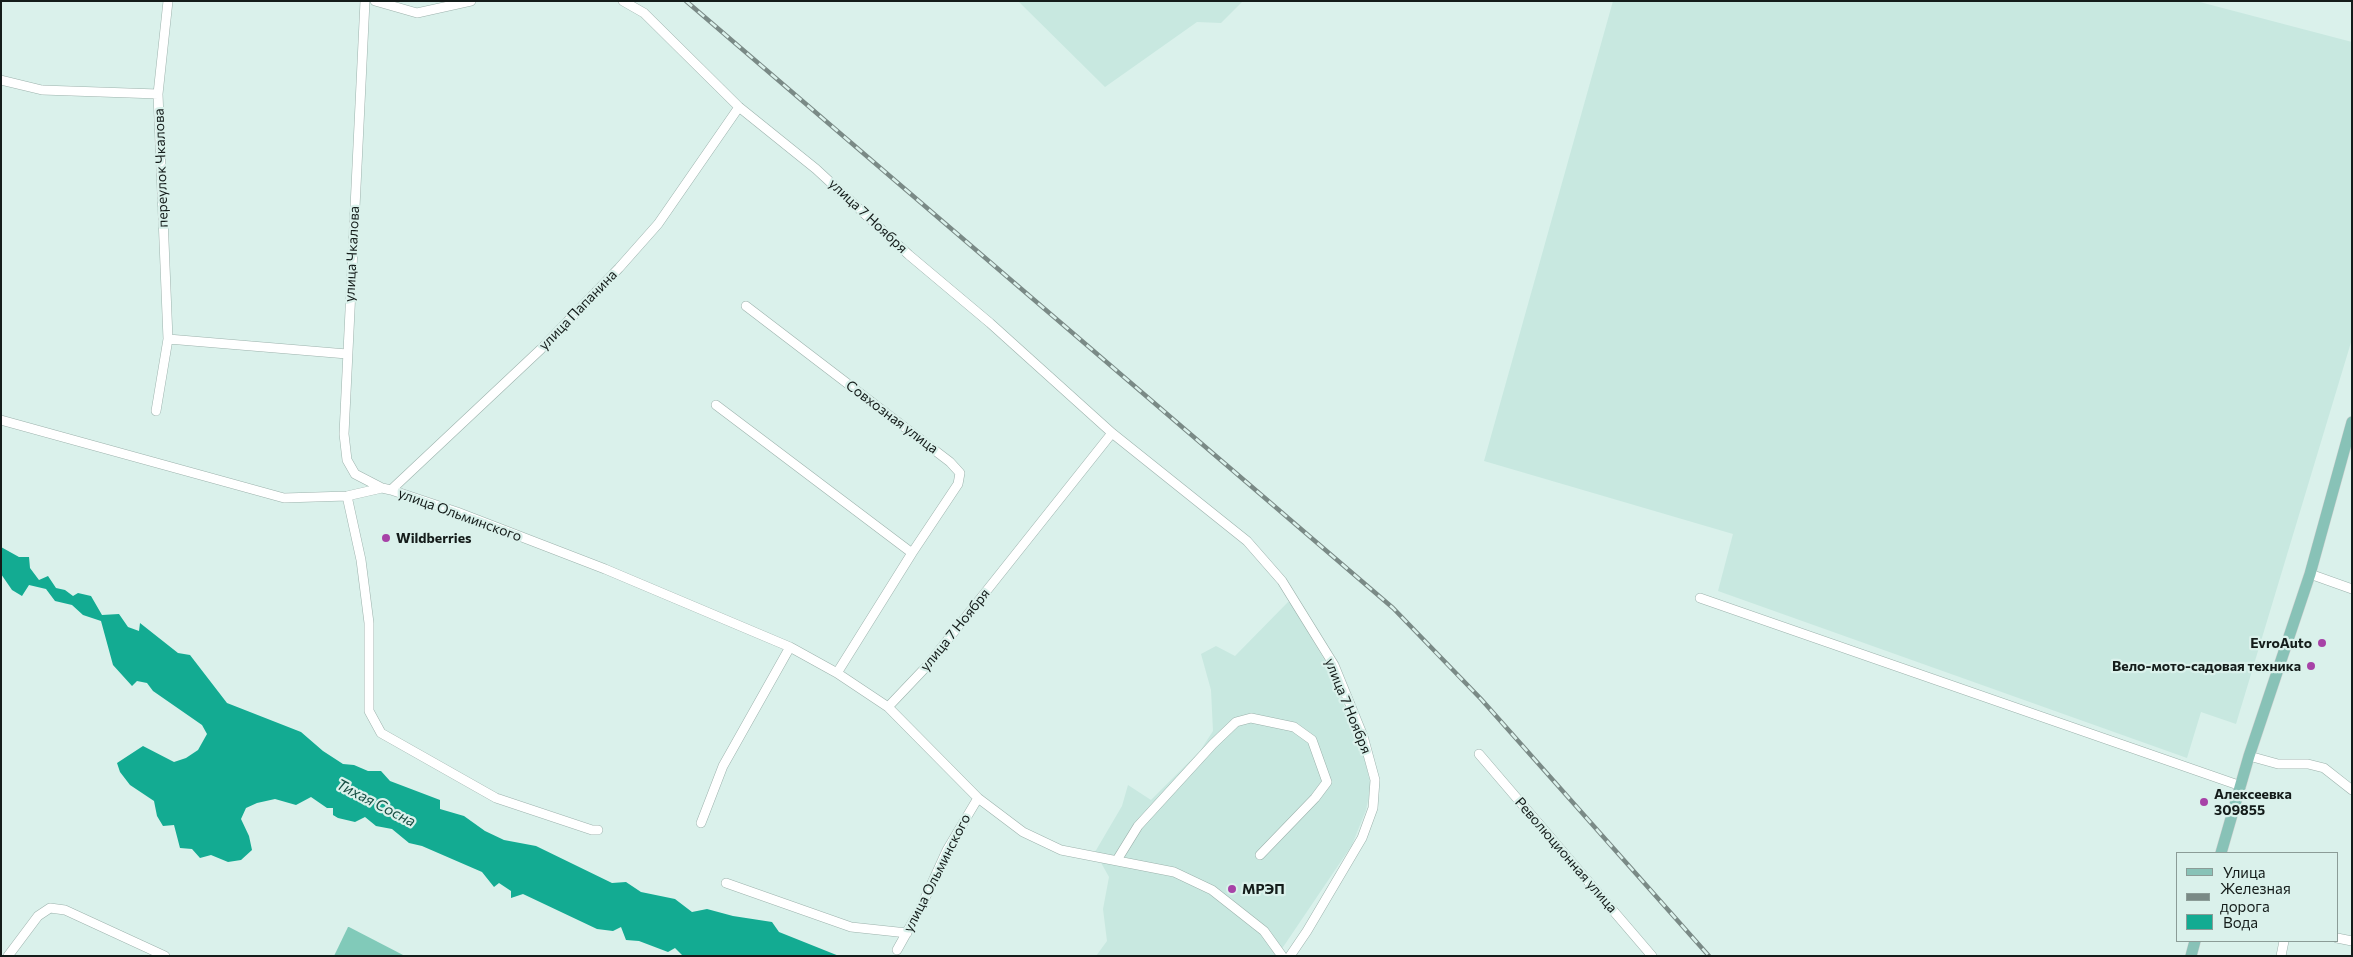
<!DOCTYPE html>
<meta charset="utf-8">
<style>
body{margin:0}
#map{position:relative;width:2353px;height:957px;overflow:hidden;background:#daf1eb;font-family:Commissioner,sans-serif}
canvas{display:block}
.frame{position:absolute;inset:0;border:2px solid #141c1a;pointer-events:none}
.legend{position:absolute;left:2176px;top:852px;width:162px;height:90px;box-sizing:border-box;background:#daf1eb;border:1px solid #8b9c97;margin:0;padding:6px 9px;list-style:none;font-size:15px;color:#141c1a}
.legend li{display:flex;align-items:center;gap:10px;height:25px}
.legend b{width:25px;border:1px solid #8b9c97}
</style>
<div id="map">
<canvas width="2353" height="957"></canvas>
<div class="frame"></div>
<ul class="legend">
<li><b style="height:6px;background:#88c2b7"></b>Улица</li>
<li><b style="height:6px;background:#7a8a86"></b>Железная дорога</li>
<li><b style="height:14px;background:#13ab92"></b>Вода</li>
</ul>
</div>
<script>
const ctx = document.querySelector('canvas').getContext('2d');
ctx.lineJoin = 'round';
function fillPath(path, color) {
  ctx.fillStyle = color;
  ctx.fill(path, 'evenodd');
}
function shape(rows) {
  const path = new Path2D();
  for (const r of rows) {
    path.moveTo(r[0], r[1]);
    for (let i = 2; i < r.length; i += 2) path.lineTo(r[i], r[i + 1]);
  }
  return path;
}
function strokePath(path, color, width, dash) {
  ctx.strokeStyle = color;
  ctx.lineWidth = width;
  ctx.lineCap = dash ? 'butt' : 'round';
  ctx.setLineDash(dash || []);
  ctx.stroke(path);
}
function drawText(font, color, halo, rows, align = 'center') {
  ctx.font = font + ' Commissioner,sans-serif';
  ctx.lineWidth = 4.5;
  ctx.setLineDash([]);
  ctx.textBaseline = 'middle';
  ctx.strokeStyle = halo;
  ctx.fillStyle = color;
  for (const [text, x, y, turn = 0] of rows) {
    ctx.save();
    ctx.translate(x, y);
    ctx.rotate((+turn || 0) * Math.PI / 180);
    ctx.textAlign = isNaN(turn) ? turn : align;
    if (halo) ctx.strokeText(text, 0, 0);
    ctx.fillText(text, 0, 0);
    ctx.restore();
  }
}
const built = shape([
 [1018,1,1243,1,1221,23,1197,22,1105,87],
 [1613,1,2196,1,2352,42,2352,339,2236,724,2201,712,2187,758,1718,591,1733,534,1484,461],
 [1288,602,1291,603,1325,661,1362,748,1371,786,1366,810,1352,845,1277,956,1096,956,1107,941,1103,909,1109,877,1095,852,1122,806,1128,785,1151,800,1200,751,1213,731,1211,690,1201,654,1216,646,1235,656]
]);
const green = shape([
 [348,927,349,927,405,956,334,956]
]);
const water = shape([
 [1,547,19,557,29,557,30,568,39,580,48,576,56,588,65,590,73,596,78,593,91,596,102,615,119,614,128,627,139,631,140,623,178,653,190,655,227,703,301,732,323,751,343,764,354,765,368,771,381,771,390,781,440,800,440,809,464,816,485,831,504,840,536,846,612,883,626,882,641,892,675,899,692,912,707,909,733,916,772,922,779,932,839,956,683,956,675,948,668,952,639,941,626,940,621,927,613,931,597,929,523,894,511,898,511,891,499,883,494,887,482,872,422,846,409,843,392,829,376,826,365,817,355,822,338,818,333,815,333,808,327,808,311,797,296,805,275,799,257,803,246,808,241,819,249,836,252,850,241,860,228,862,211,855,200,858,192,849,180,848,174,825,163,826,157,816,154,801,130,785,120,772,117,763,143,746,174,762,186,758,198,750,207,734,202,725,153,691,147,683,137,681,132,686,113,665,101,621,83,615,72,605,55,601,46,589,29,585,22,596,12,590,1,574]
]);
const minor = shape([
 [365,1,344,434,347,460,355,474,382,488],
 [375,1,417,13,471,1],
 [623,1,644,13,739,107,816,169,909,255,990,323,1112,433,1247,541,1282,581,1334,665,1363,736,1375,780,1373,808,1362,838,1307,931,1290,956],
 [1,80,42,90,158,94,168,339,156,411],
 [158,94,168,1],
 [746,306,950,462,960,473,958,484,912,553,837,673],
 [168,339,347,354],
 [716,405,912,553],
 [1,420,284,498,347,496,382,488,391,490,457,512,605,569,790,647,837,673,888,707,978,798,1023,832,1061,850,1174,872,1212,890,1264,931,1282,956],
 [391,490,541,349,619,268,658,224,739,107],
 [347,496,361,560,369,623,369,711,381,733,496,798,592,830,598,830],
 [2310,574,2352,589],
 [1700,598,2241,786],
 [888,707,926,667,1112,433],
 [1479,754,1652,956],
 [2249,756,2278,764,2308,764,2324,768,2352,790],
 [701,823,723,766,790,647],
 [1117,860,1138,826,1213,744,1236,722,1251,718,1294,727,1312,740,1327,782,1315,798,1260,855],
 [726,883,851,927,907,933],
 [2337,938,2352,941],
 [897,950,921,907,947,850,978,798],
 [8,956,38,916,50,908,65,910,165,956],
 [2281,956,2284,941]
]);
const major = shape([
 [2221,853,2249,756,2310,574,2352,422],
 [2191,956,2195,941]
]);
const rail = shape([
 [686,1,1393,608,1481,699,1709,956]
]);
const markers = [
 [386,538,5,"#a742a7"],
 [2322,643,5,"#a742a7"],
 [2311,666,5,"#a742a7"],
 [2204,802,5,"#a742a7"],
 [1232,889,5,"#a742a7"]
];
const streetNames = [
 ["переулок Чкалова",161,168,-92],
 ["улица 7 Ноября",868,216,43],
 ["улица Чкалова",352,254,-87],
 ["улица Папанина",578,310,-46],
 ["Совхозная улица",892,417,37],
 ["улица Ольминского",460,515,20],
 ["улица 7 Ноября",955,630,-51],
 ["улица 7 Ноября",1348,706,68],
 ["Революционная улица",1566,855,49],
 ["улица Ольминского",937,873,-63]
];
const poiNames = [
 ["Wildberries",396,538],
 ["EvroAuto",2312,643,"right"],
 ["Вело-мото-садовая техника",2301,666,"right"],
 ["Алексеевка",2214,794],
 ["309855",2214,810],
 ["МРЭП",1242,889]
];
const waterNames = [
 ["Тихая Сосна",376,803,27]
];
fillPath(built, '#c8e8e0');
fillPath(green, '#81cab9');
fillPath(water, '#13ab92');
strokePath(minor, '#9cb2ac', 10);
strokePath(major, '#d0d2d1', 12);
strokePath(minor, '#fff', 9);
strokePath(major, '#88c2b7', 11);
strokePath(rail, '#7a8a86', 4.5);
strokePath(rail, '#daf1eb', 2.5, [8]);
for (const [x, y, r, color] of markers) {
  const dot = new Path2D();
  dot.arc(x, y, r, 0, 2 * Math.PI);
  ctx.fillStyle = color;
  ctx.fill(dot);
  strokePath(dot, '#daf1eb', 2);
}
drawText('14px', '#141c1a', '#daf1eb', streetNames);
drawText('bold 14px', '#141c1a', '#daf1eb', poiNames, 'left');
drawText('italic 15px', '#174e43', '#daf1eb', waterNames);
</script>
